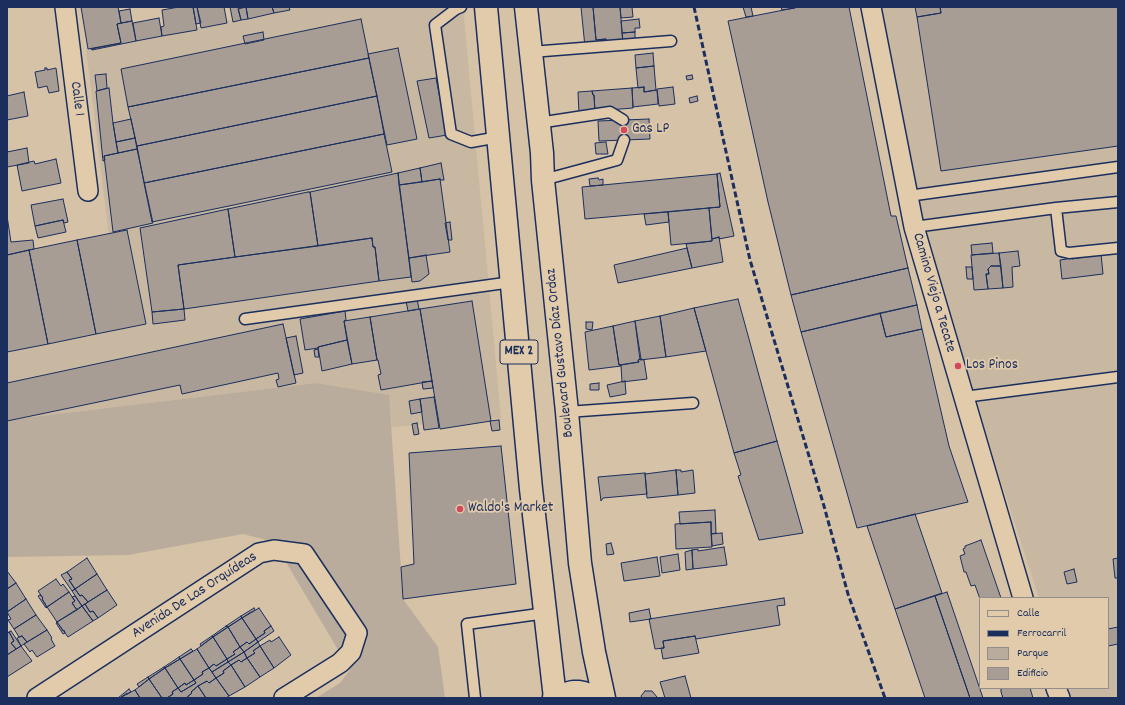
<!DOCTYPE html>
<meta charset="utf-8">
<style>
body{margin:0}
#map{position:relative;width:1125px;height:705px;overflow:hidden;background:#d6c2a6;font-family:Dekko,sans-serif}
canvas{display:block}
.frame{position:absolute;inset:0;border:8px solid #1b2f5e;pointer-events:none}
.legend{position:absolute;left:979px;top:597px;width:130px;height:92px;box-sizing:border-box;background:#e2cbab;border:1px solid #928d8c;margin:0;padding:5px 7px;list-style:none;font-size:12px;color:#1b2f5e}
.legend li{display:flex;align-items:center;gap:8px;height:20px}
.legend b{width:20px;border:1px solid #928d8c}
</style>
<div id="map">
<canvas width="1125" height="705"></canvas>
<div class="frame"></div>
<ul class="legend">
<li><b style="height:5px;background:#e2cbab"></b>Calle</li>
<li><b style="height:5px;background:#1b2f5e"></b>Ferrocarril</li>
<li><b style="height:11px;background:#baac9c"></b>Parque</li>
<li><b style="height:11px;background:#a79d95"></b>Edificio</li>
</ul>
</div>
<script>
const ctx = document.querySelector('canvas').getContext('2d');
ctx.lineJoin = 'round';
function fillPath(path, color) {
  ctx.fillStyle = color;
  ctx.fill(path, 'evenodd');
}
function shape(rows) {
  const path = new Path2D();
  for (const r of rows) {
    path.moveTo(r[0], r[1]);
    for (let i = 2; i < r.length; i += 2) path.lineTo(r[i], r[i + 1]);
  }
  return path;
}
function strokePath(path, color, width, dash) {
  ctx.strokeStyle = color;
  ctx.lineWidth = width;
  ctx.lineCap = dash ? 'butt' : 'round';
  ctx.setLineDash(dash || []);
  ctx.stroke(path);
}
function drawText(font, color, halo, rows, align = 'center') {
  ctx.font = font + ' Dekko,sans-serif';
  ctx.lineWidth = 3.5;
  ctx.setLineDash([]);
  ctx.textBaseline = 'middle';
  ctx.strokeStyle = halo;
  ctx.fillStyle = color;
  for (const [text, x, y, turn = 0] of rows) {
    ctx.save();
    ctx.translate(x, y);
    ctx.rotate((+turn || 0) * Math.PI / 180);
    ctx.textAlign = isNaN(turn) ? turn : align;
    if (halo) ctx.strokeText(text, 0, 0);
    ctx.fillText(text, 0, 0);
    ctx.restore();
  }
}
const built = shape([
 [298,7,463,7,501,418,391,427,388,395,316,383,7,420,7,257,109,237,86,49],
 [878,7,1118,7,1118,698,1072,698,1069,688,1108,688,1108,598,1039,598,915,217]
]);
const green = shape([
 [316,383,389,395,403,599,438,647,445,698,316,698,340,683,350,670,274,542,243,534,128,555,7,557,7,420]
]);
const building = shape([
 [81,7,118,7,121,23,117,24,121,43,88,49,81,7],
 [179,7,193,7,197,30,162,36,161,27,164,26,162,10,179,7],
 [193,7,197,7,201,23,196,24,193,7],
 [197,7,224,7,227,23,201,28,197,7],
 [230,7,238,7,241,20,233,22,230,7],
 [246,7,248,19,241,20,238,9,246,7],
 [246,7,272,7,274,13,248,19,246,7],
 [272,7,289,7,290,10,274,13,272,7],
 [581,7,593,7,596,40,606,39,606,45,585,47,581,7],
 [593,7,620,7,623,43,606,45,606,39,596,40,593,7],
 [620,7,632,7,633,17,621,18,620,7],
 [743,7,751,7,753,16,746,17,743,7],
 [781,7,795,7,795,8,782,10,781,7],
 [799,7,849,7,891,216,896,216,908,268,791,295,768,202,728,21,799,7],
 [915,7,940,7,941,13,917,17,915,7],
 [940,7,1118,7,1118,146,941,171,917,17,941,13,940,7],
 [130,9,132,21,121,23,119,11,130,9],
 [159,18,162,36,136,41,133,23,159,18],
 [361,19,369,58,128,107,121,69,361,19],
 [639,19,640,28,635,28,635,32,622,33,621,21,639,19],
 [132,21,136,41,92,50,91,49,121,43,117,24,132,21],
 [263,32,264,40,245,44,243,36,263,32],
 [635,32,635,42,623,43,622,33,635,32],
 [398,48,417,139,387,145,368,54,398,48],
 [653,53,654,66,636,68,635,55,653,53],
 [369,58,377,96,137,146,128,107,369,58],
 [654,66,656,90,644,92,644,87,638,88,636,68,654,66],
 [45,68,47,68,47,70,56,68,59,91,49,93,47,86,38,88,35,72,45,70,45,68],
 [106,74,107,88,97,91,95,75,106,74],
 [692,75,693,79,687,80,686,76,692,75],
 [436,78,447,135,429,138,417,81,436,78],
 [644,87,644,92,657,90,658,104,633,107,632,88,644,87],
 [673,87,675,104,659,106,657,89,673,87],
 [109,88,113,123,118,153,104,156,105,160,103,161,96,91,109,88],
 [632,88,633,108,595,111,594,95,593,95,592,91,632,88],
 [592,91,593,95,594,95,595,113,579,114,578,92,592,91],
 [24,92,28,116,7,120,7,96,24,92],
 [377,96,384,134,144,183,137,146,377,96],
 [697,96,698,101,690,103,689,98,697,96],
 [131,119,135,138,116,142,113,123,131,119],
 [649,119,650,139,599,141,598,121,649,119],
 [384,134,392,172,152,222,144,183,384,134],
 [135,138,137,149,118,153,116,142,135,138],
 [606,142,608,154,596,154,595,143,606,142],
 [27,148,29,163,7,167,7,152,27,148],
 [137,149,153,223,113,232,104,156,137,149],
 [56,159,61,183,22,191,17,165,34,161,35,164,56,159],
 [441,163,444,180,440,180,440,179,422,182,420,168,441,163],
 [420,168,422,182,399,185,398,173,420,168],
 [398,173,411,277,379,281,375,247,373,247,372,238,318,246,310,192,398,173],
 [720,173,734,236,719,239,719,237,712,239,709,208,720,207,717,174,720,173],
 [717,174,720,207,585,219,582,187,717,174],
 [598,178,599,180,603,179,603,185,590,186,589,179,598,178],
 [440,179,450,252,409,258,399,185,440,179],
 [308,192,310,192,318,246,235,257,228,209,308,192],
 [63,199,68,222,64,223,63,220,35,226,31,205,63,199],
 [709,208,712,241,671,245,668,212,709,208],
 [228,209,235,257,178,265,184,309,152,312,140,228,228,209],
 [668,212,669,222,646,225,644,214,668,212],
 [7,216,11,242,33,240,34,249,7,255,7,216],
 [63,220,66,232,38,238,35,226,63,220],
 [450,222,452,240,448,240,445,223,450,222],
 [127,230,146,324,96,334,77,240,127,230],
 [719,237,723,262,692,268,686,244,712,241,712,239,719,237],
 [372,238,373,247,375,247,379,281,184,309,178,265,372,238],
 [77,240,96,334,48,344,29,250,77,240],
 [992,243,993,253,972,255,971,245,992,243],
 [687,248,692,268,618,283,614,265,687,248],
 [29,250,48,344,7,352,7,255,29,250],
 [1018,251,1020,266,1012,267,1013,287,1003,288,999,253,1018,251],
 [999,253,1001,266,991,266,988,269,989,274,986,274,988,289,974,290,971,255,999,253],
 [1089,254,1101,254,1103,274,1062,279,1060,260,1067,259,1067,256,1071,256,1072,259,1089,256,1089,254],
 [426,255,429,274,420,281,412,282,409,258,426,255],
 [991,266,1001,266,1003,288,988,289,986,274,989,274,988,269,991,266],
 [966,267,972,267,973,279,967,279,966,267],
 [908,268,917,305,801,332,791,295,908,268],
 [417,299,419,309,408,311,406,301,417,299],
 [738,299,777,441,734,453,694,308,738,299],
 [472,301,491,421,440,429,420,309,472,301],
 [917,305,922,329,886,337,880,313,917,305],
 [694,308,706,351,666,357,660,316,694,308],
 [184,309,185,320,153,324,152,312,184,309],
 [420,309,432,381,381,390,378,375,381,374,378,360,377,360,370,317,420,309],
 [345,311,346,320,344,321,347,340,318,347,318,348,305,350,300,319,345,311],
 [880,313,886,337,922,329,949,446,968,502,857,528,801,332,880,313],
 [660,316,666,357,640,360,635,321,660,316],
 [370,317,377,360,352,364,344,321,370,317],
 [635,321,641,359,638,360,639,362,619,365,613,326,635,321],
 [586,322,593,322,592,330,586,329,586,322],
 [283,324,296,383,278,387,276,380,279,379,278,373,182,394,180,385,7,421,7,383,283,324],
 [613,326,619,365,621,365,621,366,589,370,585,332,613,326],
 [296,336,303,373,294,375,286,338,296,336],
 [347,340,352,364,322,371,318,347,347,340],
 [318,349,319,357,315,357,314,350,318,349],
 [641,359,644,360,647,379,622,382,621,365,639,362,638,360,641,359],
 [432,381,433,388,423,389,422,382,432,381],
 [625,381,626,394,610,397,607,385,625,381],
 [599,383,599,390,590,390,590,384,599,383],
 [434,397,439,428,424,430,420,399,434,397],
 [420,399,422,412,411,414,409,401,420,399],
 [499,420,500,430,492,431,490,421,499,420],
 [417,423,419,434,414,435,412,424,417,423],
 [777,441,803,533,759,540,738,476,741,475,734,453,777,441],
 [501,446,516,584,403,599,401,567,414,564,409,453,501,446],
 [676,470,678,495,647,498,645,474,676,470],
 [676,470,681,470,681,472,693,470,695,493,678,495,676,470],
 [645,473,647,494,603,498,601,501,598,477,645,473],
 [715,510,716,533,711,534,711,522,680,524,679,512,715,510],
 [915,514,942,593,895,609,867,526,915,514],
 [711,522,712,547,676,549,675,524,711,522],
 [722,533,723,544,712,546,711,534,722,533],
 [981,540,1001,598,980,599,975,585,971,586,966,572,964,572,960,556,965,554,963,549,965,548,965,546,981,540],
 [611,543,614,554,607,555,606,544,611,543],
 [724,547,727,565,693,569,692,550,698,549,698,551,724,547],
 [692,550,693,569,686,570,685,552,692,550],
 [678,554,680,570,662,573,660,557,678,554],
 [657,557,660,576,624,581,621,563,657,557],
 [87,558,97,574,75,589,69,580,72,579,67,572,87,558],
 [1118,558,1118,578,1115,578,1113,559,1118,558],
 [1074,569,1077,582,1067,584,1064,572,1074,569],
 [7,571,16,583,7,589,7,571],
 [67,572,72,579,69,580,75,589,72,591,61,575,67,572],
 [97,574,107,590,88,602,82,595,80,596,75,589,97,574],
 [56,579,61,586,63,584,69,592,47,607,42,599,43,598,38,591,56,579],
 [16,583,26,599,7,612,7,589,16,583],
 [75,589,80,596,82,595,88,602,82,606,72,591,75,589],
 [107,590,117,605,98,618,93,611,90,612,85,604,107,590],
 [69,592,75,601,72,603,77,610,57,622,47,607,69,592],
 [947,592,983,698,970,698,935,596,947,592],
 [40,595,43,598,42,599,47,607,46,608,38,596,40,595],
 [75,596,82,606,77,610,72,603,75,601,72,597,75,596],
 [935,596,970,698,925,698,895,609,935,596],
 [784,598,785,605,777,606,780,625,696,639,695,636,663,641,664,648,655,649,649,619,784,598],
 [26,599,36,615,14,629,8,620,11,619,7,612,26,599],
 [85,604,90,612,93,611,98,618,93,621,82,606,85,604],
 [82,606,93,621,68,637,57,622,82,606],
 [254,608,255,610,252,612,251,612,242,618,241,616,254,608],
 [259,608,271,626,264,631,265,633,256,639,242,618,259,608],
 [649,609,651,619,630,622,629,613,649,609],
 [36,615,47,630,27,642,22,636,19,637,14,629,36,615],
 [241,616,242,618,228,627,226,626,241,616],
 [242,618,256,639,249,644,247,642,240,647,228,627,242,618],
 [57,622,63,631,64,630,65,633,63,634,56,623,57,622],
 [226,626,228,627,213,637,212,636,226,626],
 [271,626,274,631,258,642,256,639,265,633,264,631,271,626],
 [228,627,240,647,233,652,235,654,227,659,213,637,228,627],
 [1118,627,1118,644,1108,646,1108,629,1118,627],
 [47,630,52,638,51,639,55,646,37,657,32,650,30,652,24,644,47,630],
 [11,631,21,646,16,649,11,643,14,641,9,632,11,631],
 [9,632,14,641,11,643,16,649,7,655,7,634,9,632],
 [22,636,27,642,21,646,17,638,22,636],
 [212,636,213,637,201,646,200,644,212,636],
 [695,636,699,653,663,659,661,648,664,648,663,641,695,636],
 [213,637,227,659,216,666,214,664,209,668,197,649,213,637],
 [279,637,291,655,274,668,260,646,270,640,271,642,279,637],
 [256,639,258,642,244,652,240,647,247,642,249,644,256,639],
 [258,642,260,646,253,651,255,653,247,658,244,652,258,642],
 [21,646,32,661,7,677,7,655,21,646],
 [260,646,274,668,260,677,247,658,255,653,253,651,260,646],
 [240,647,244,652,228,662,227,659,235,654,233,652,240,647],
 [191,649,193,651,180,659,179,657,191,649],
 [197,649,209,668,202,672,203,674,194,680,180,659,197,649],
 [244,652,247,658,241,662,239,660,231,665,228,662,244,652],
 [179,657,180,659,165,668,164,667,179,657],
 [247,658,260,677,245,687,231,665,239,660,241,662,247,658],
 [180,659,194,680,186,685,185,683,178,688,165,668,180,659],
 [227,659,228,662,212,672,209,668,214,664,216,666,227,659],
 [228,662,231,665,223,671,224,673,216,678,212,672,228,662],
 [231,665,245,687,229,696,216,678,224,673,223,671,231,665],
 [164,667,165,668,149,679,148,677,164,667],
 [165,668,178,688,172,692,173,694,167,698,162,698,149,679,165,668],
 [209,668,216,678,209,683,207,681,198,686,191,692,192,693,186,698,167,698,173,694,172,692,178,688,181,692,196,683,194,680,203,674,202,672,209,668],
 [685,676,691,698,665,698,660,682,685,676],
 [148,677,149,679,139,687,137,684,148,677],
 [216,678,229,696,226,698,206,698,198,686,207,681,209,683,216,678],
 [149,679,162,698,140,698,135,690,149,679],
 [194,680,196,683,181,692,178,688,185,683,186,685,194,680],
 [198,686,206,698,186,698,192,693,191,692,198,686],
 [1001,688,1030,688,1033,698,1003,698,1001,692,1001,688],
 [129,689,131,692,120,698,118,698,129,689],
 [135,690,140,698,120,698,127,693,127,694,135,690],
 [645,691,652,691,657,697,657,698,642,698,641,696,645,691]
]);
const service = shape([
 [461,7,456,9,435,25,451,134,471,142,499,137],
 [531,52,671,41],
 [538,123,610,112,623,120],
 [543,180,617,160,624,140],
 [908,196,1118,167],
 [1056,208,1061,251,1069,253,1118,248],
 [914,227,1056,208,1118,202],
 [245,319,512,282],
 [964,397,1118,377],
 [567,412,693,403],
 [475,698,467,624,546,613]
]);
const minor = shape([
 [65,7,88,191],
 [871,7,914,227,1023,598],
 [1056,688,1060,698],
 [37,698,259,553,274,550,304,554,357,633,351,652,340,663,284,698]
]);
const primary = shape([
 [486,7,531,489,555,698],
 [526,7,542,153,543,180,567,412,580,563,594,652,604,698],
 [554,697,573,692,579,692,584,693,589,698]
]);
const rail = shape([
 [694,7,750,260,824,506,848,594,885,698]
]);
const markers = [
 [624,130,4,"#d1495b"],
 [958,366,4,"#d1495b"],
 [460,509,4,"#d1495b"]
];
const shields = [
 [519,352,38]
];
const shieldNames = [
 ["MEX 2",519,352]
];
const streetNames = [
 ["Calle 1",76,99,83],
 ["Camino Viejo a Tecate",933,293,74],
 ["Boulevard Gustavo Díaz Ordaz",561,353,-96],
 ["Avenida De Las Orquídeas",195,596,-33]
];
const poiNames = [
 ["Gas LP",632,130],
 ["Los Pinos",966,366],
 ["Waldo's Market",468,509]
];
fillPath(built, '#c8b7a1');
fillPath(green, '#baac9c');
fillPath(building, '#a79d95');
strokePath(building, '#1b2f5e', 1);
strokePath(service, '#1b2f5e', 13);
strokePath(minor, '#1b2f5e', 22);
strokePath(primary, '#1b2f5e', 25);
strokePath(service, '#e2cbab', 10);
strokePath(minor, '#e2cbab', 19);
strokePath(primary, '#e2cbab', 22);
strokePath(rail, '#1b2f5e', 3, [6, 3]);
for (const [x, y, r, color] of markers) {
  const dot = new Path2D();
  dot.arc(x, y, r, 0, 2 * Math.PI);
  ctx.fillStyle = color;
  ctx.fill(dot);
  strokePath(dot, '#e2cbab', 1.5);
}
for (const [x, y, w] of shields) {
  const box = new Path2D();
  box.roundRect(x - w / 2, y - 12, w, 24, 3);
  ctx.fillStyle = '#e2cbab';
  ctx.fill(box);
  strokePath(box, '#1b2f5e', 1);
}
drawText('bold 14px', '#1b2f5e', null, shieldNames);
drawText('15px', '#1b2f5e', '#e2cbab', streetNames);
drawText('15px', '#1b2f5e', '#e2cbab', poiNames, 'left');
</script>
